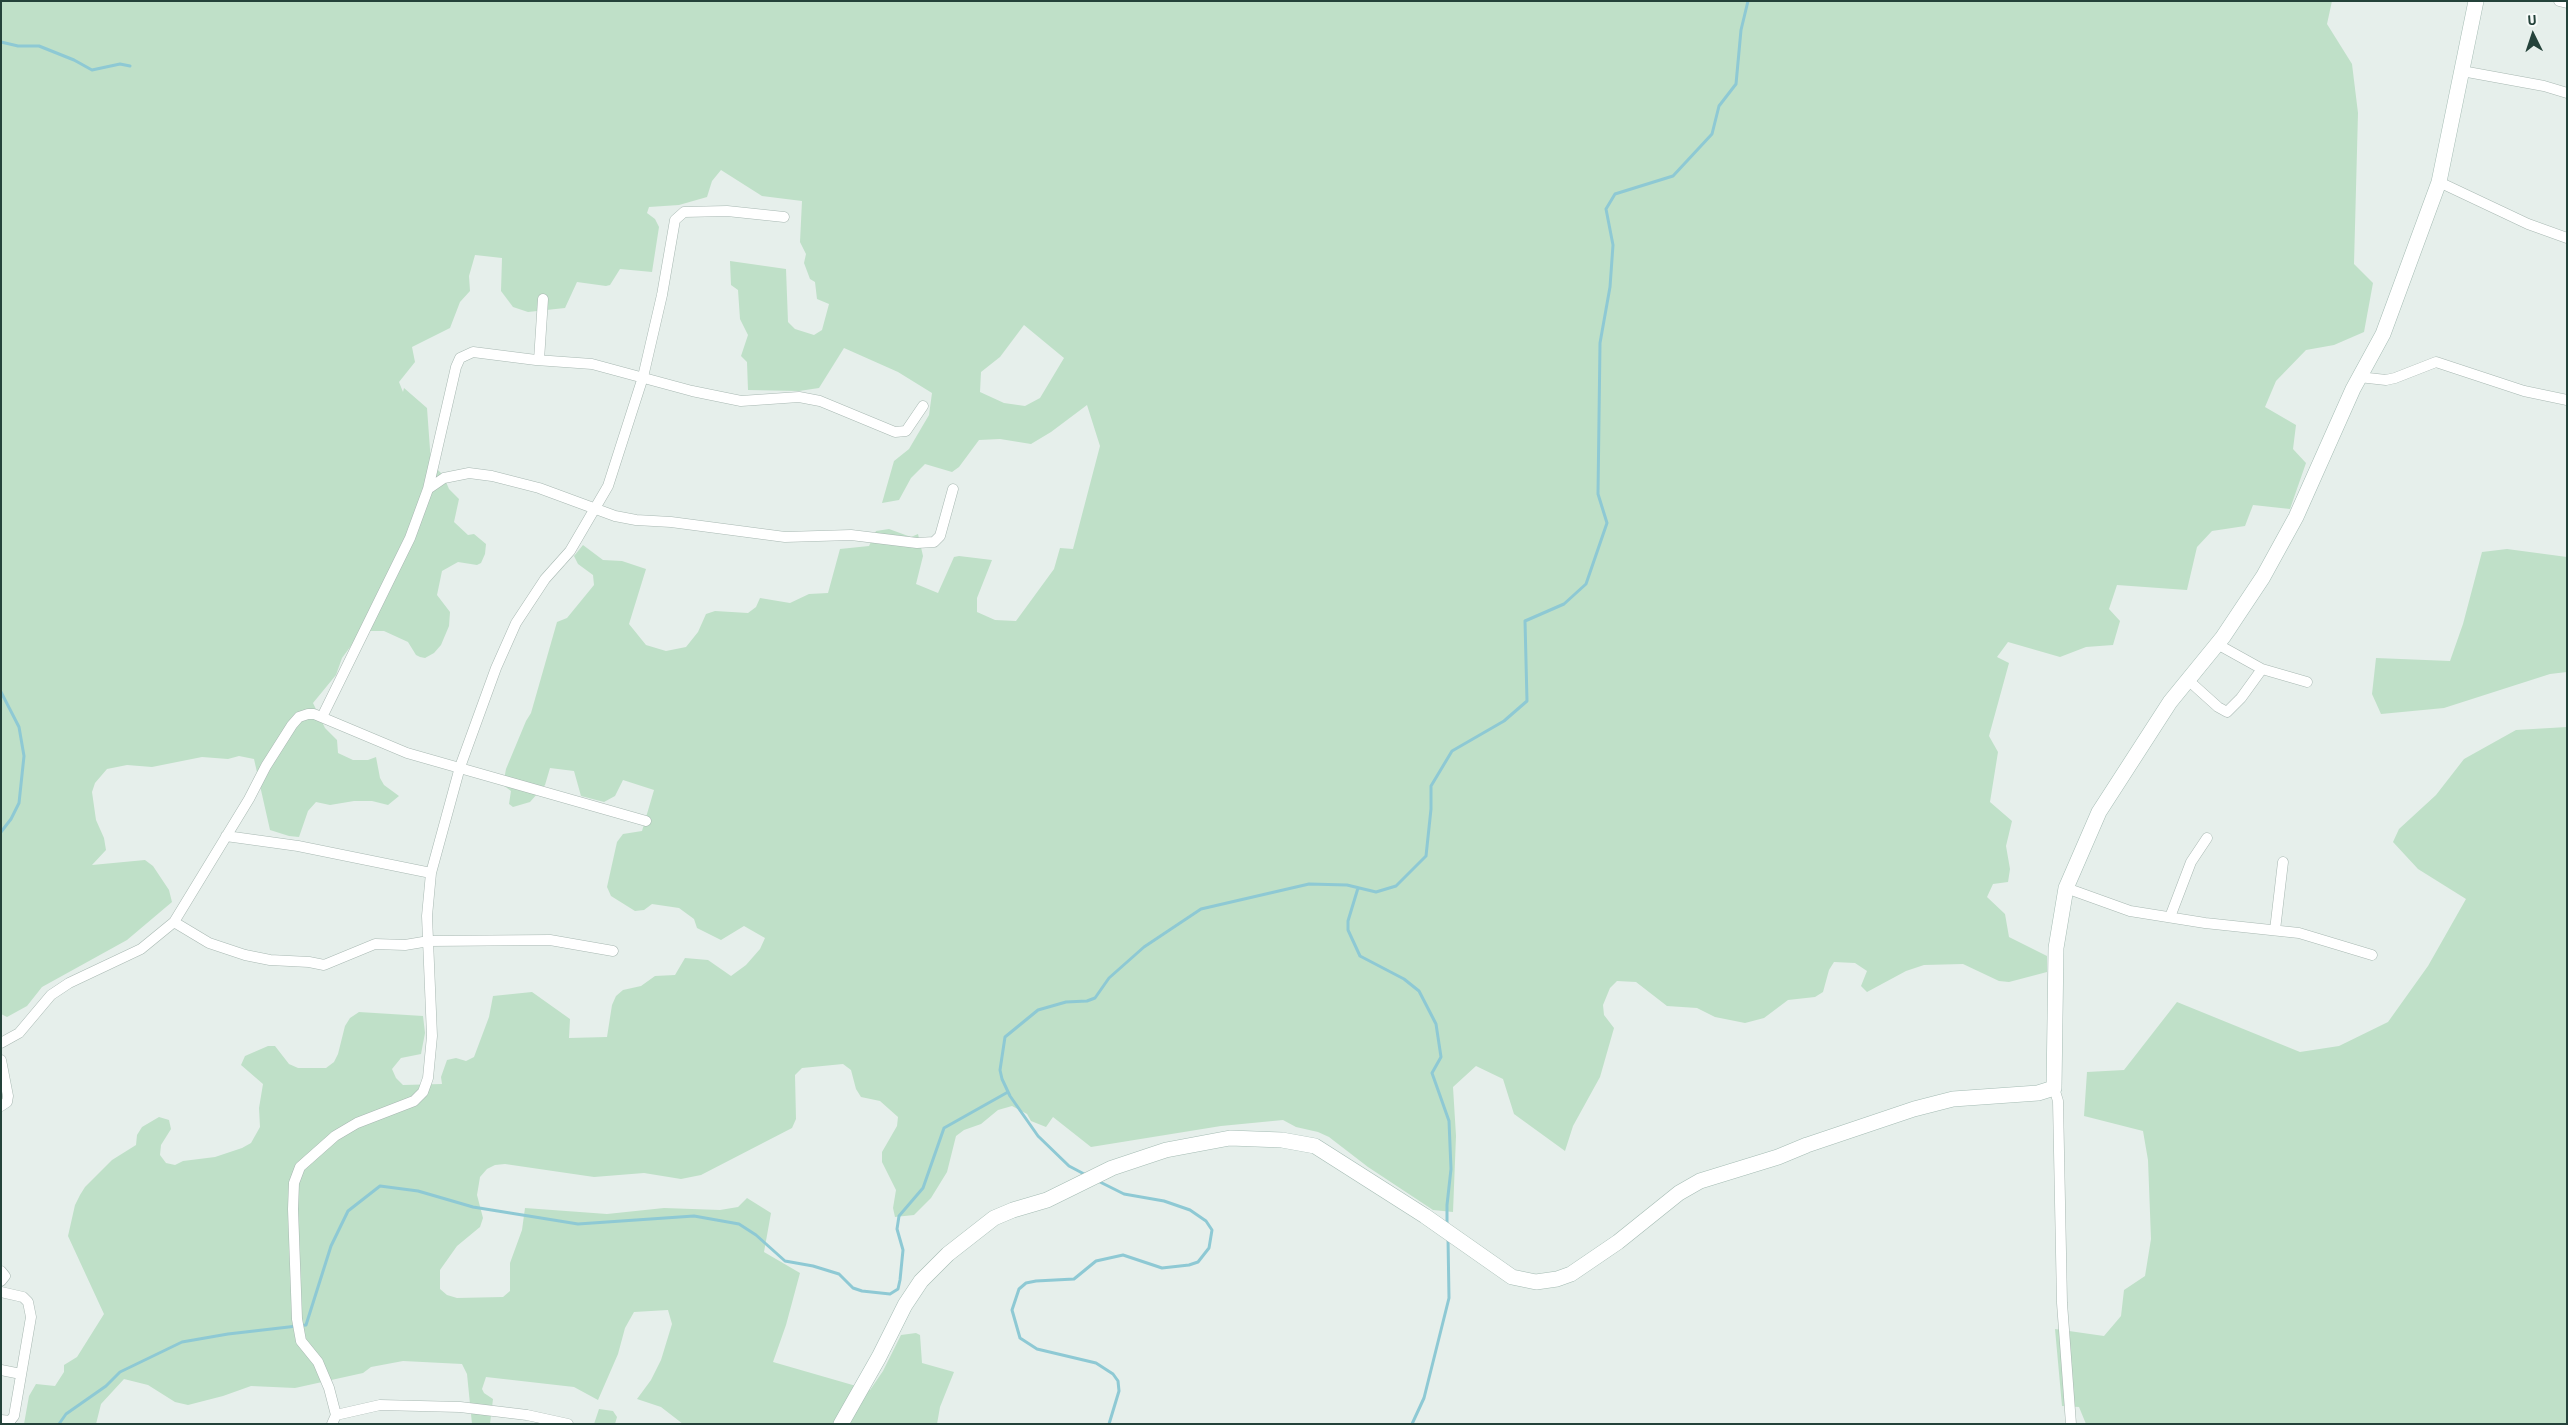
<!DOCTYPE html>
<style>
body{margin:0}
#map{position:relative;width:2568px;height:1425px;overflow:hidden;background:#e6efeb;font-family:Barlow,sans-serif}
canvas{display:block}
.frame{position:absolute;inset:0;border:2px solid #24423a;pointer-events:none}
.north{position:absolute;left:2508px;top:10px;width:50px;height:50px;-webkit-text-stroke:4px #f7fbf9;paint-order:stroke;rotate:356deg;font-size:14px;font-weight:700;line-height:20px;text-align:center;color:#24423a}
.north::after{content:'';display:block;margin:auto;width:18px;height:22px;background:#24423a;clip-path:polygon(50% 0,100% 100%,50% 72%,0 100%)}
</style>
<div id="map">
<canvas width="2568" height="1425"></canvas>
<div class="frame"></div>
<div class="north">U</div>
</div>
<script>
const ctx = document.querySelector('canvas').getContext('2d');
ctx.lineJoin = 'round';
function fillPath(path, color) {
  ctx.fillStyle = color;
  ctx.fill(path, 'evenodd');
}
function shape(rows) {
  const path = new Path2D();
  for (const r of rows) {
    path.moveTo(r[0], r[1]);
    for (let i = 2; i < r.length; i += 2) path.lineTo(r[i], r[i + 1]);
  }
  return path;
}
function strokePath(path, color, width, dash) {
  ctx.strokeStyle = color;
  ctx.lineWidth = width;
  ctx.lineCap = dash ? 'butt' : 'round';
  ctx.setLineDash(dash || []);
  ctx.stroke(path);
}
const green = shape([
 [1,1,2332,1,2327,24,2352,64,2358,113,2354,264,2373,283,2364,332,2334,345,2306,350,2276,381,2265,407,2296,425,2293,449,2306,463,2290,509,2253,505,2245,526,2212,531,2197,547,2187,590,2117,585,2109,609,2120,621,2113,645,2086,647,2060,657,2008,642,1997,657,2009,663,1989,736,1998,752,1990,802,2012,821,2006,846,2010,869,2008,882,1993,884,1987,897,2005,914,2009,937,2047,956,2047,972,2009,982,1999,981,1963,964,1924,965,1906,971,1867,992,1861,986,1867,971,1855,963,1834,962,1829,970,1823,992,1815,997,1788,1000,1764,1018,1745,1023,1715,1017,1697,1008,1667,1006,1636,982,1617,981,1610,988,1603,1005,1604,1015,1614,1028,1600,1077,1573,1126,1565,1151,1514,1114,1503,1079,1476,1066,1453,1087,1456,1136,1453,1212,1433,1210,1368,1167,1329,1137,1318,1132,1296,1127,1283,1120,1221,1126,1091,1147,1053,1117,1046,1127,1031,1121,1027,1114,1012,1106,998,1110,981,1124,964,1130,956,1136,947,1172,931,1198,914,1215,895,1217,893,1208,896,1190,882,1162,882,1152,897,1126,898,1117,880,1101,861,1097,856,1089,851,1070,843,1064,802,1068,795,1075,796,1119,792,1128,701,1175,681,1179,644,1173,594,1177,505,1164,495,1165,487,1169,480,1177,477,1195,483,1218,480,1227,457,1246,440,1270,440,1289,447,1295,457,1298,503,1297,510,1291,510,1263,522,1230,525,1208,607,1214,664,1208,720,1210,738,1207,747,1198,771,1213,764,1252,800,1273,786,1325,773,1362,870,1390,883,1371,901,1335,916,1333,920,1335,922,1363,954,1372,940,1407,937,1424,683,1424,661,1407,637,1399,651,1380,661,1360,672,1324,668,1310,634,1312,625,1328,618,1354,598,1400,574,1387,486,1377,482,1389,484,1393,493,1399,490,1424,472,1424,467,1374,462,1364,403,1361,371,1367,363,1373,295,1388,251,1386,223,1396,188,1405,175,1402,148,1385,124,1379,101,1404,96,1424,24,1424,29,1396,36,1384,55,1386,64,1372,64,1365,77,1357,104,1314,68,1236,75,1205,80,1195,85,1187,112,1160,136,1145,137,1135,142,1127,159,1117,169,1120,171,1129,161,1145,160,1155,166,1163,175,1165,183,1161,215,1157,242,1148,251,1143,260,1127,259,1108,263,1084,241,1065,245,1056,268,1046,275,1046,289,1064,298,1068,326,1068,334,1062,338,1054,345,1026,350,1018,359,1012,423,1016,425,1033,421,1054,401,1058,392,1069,396,1078,403,1085,442,1084,441,1077,447,1060,456,1058,466,1061,474,1057,489,1017,493,996,532,992,570,1019,569,1038,607,1037,612,1005,616,996,623,990,641,986,655,976,675,975,685,958,708,960,731,976,746,965,760,949,765,938,744,926,721,940,697,928,694,919,679,908,652,904,644,910,635,911,611,896,607,887,617,842,623,834,642,831,654,790,623,780,615,796,604,802,581,796,574,771,550,768,545,785,530,802,513,807,509,804,511,791,503,785,506,769,526,721,531,713,557,622,567,618,594,585,593,575,578,564,574,556,583,545,603,560,622,561,646,569,629,624,646,645,666,651,686,647,698,632,706,614,715,611,748,613,756,607,760,598,790,603,809,594,828,593,840,549,869,546,876,531,889,529,911,537,918,534,923,556,916,584,938,593,954,557,959,556,992,560,977,598,977,612,995,620,1016,621,1054,569,1060,548,1073,549,1100,446,1087,405,1051,432,1031,444,1000,439,979,440,959,467,952,472,925,464,911,478,899,500,882,503,894,461,909,449,929,415,932,393,898,372,844,348,819,388,799,391,748,390,747,362,741,356,748,335,740,319,738,290,731,285,730,261,786,269,788,322,795,329,814,335,822,330,829,304,817,299,815,282,810,279,804,263,806,254,800,242,802,201,762,196,721,170,712,181,707,197,679,205,649,207,647,213,655,219,659,227,652,272,620,269,610,285,606,286,577,282,565,308,528,312,513,307,501,291,502,258,475,255,469,276,470,291,460,302,450,328,412,347,415,362,399,382,403,392,404,388,427,408,431,463,443,475,449,489,459,499,454,522,468,535,474,534,486,544,485,554,481,563,477,565,458,562,442,571,437,595,450,612,449,626,441,645,434,653,425,658,420,657,416,655,408,642,384,631,362,631,342,658,336,675,313,703,325,728,337,740,338,753,353,760,368,760,376,757,380,778,384,785,399,796,388,805,372,801,354,801,330,805,316,802,308,811,299,837,289,836,270,830,254,759,239,756,228,759,202,757,152,767,127,765,107,769,95,783,92,792,96,820,104,838,106,850,92,865,145,860,153,866,169,890,172,902,127,940,42,987,27,1006,7,1017,1,1014],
 [1024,325,1064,358,1040,398,1025,406,1004,403,980,392,981,372,1000,357],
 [2507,549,2567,557,2567,672,2550,674,2444,708,2381,714,2372,694,2376,658,2450,661,2463,624,2482,552],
 [2567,727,2567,1424,2086,1424,2079,1407,2062,1406,2055,1329,2104,1336,2121,1316,2124,1290,2145,1276,2151,1239,2148,1160,2143,1131,2084,1116,2087,1072,2124,1070,2177,1002,2300,1052,2339,1046,2388,1022,2428,966,2466,899,2418,869,2393,842,2399,829,2436,795,2464,759,2516,730],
 [599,1409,613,1411,617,1417,615,1424,594,1424]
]);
const stream = shape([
 [1,42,18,46,39,46,74,60,92,70,120,64,130,66],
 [1,692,19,727,24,756,19,803,11,819,1,832],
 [1358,888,1348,921,1348,930,1360,956,1404,979,1419,991,1436,1024,1441,1057,1432,1073,1449,1121,1451,1169,1447,1205,1447,1227],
 [1086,1175,1069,1166,1038,1136,1010,1096,1002,1079,1000,1070,1005,1037,1038,1010,1066,1002,1087,1001,1095,998,1109,978,1144,947,1201,909,1309,884,1347,885,1376,892,1396,886,1426,856,1431,809,1431,786,1452,751,1504,721,1527,701,1525,621,1564,604,1586,584,1607,523,1598,494,1600,343,1610,287,1613,245,1606,209,1615,194,1673,176,1712,134,1719,106,1736,84,1741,30,1748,1],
 [1096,1180,1124,1194,1164,1201,1190,1210,1206,1221,1212,1230,1209,1248,1198,1262,1189,1265,1162,1268,1123,1255,1096,1261,1074,1279,1036,1281,1026,1283,1019,1289,1012,1310,1020,1338,1037,1349,1096,1363,1113,1374,1118,1381,1119,1391,1109,1424],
 [59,1424,66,1414,106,1386,120,1372,182,1342,228,1334,306,1325,331,1246,348,1211,380,1186,418,1191,473,1207,578,1224,694,1216,739,1224,756,1235,785,1261,813,1266,839,1274,853,1288,862,1291,890,1294,898,1289,900,1280,903,1250,897,1229,899,1216,923,1188,944,1128,1008,1092],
 [1412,1424,1424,1398,1449,1298,1448,1238]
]);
const minor = shape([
 [2559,1,2567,3],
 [2462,71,2544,86,2567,93],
 [2439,182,2528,224,2567,238],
 [539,360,543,299],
 [2359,377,2386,380,2395,378,2436,362,2524,391,2567,400],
 [428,489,456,367,460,358,473,352,536,360,592,364,692,391,741,401,799,397,820,401,895,432,906,431,923,406],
 [2262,669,2307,682],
 [2188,680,2218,707,2227,712,2241,698,2262,669,2217,644],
 [322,717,410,538,428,489,444,478,469,473,492,476,539,488,615,516,636,520,671,522,785,537,851,535,917,543,934,542,940,536,953,489],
 [226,836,298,846,431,873],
 [2066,888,2130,911,2205,923,2299,933,2372,955],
 [2170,917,2191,862,2207,838],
 [174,922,209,943,245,955,270,960,309,962,324,965,375,944,405,945,429,941,550,940,613,951],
 [2275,930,2283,862],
 [1,1043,19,1033,51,995,69,983,141,949,174,922,249,799,266,766,292,725,299,717,308,714,314,714,407,753,646,821],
 [1,1060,8,1096,7,1102,1,1106],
 [2054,1088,2058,1101,2062,1303,2071,1424],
 [1,1271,5,1276,1,1281],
 [1,1292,23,1297,28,1302,31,1317,14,1416,10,1421,1,1420],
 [1,1370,21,1374],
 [336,1415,329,1388,318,1362,301,1341,297,1319,293,1209,294,1183,300,1167,335,1136,357,1123,414,1101,423,1092,428,1078,432,1036,427,916,431,873,460,767,496,668,516,623,545,579,570,551,608,486,643,377,662,295,675,220,684,212,727,211,784,217],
 [332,1424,336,1415,380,1405,460,1407,527,1415,568,1424]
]);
const secondary = shape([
 [841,1424,879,1357,905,1305,921,1281,948,1254,994,1218,1013,1210,1047,1200,1112,1168,1166,1150,1230,1138,1282,1140,1315,1146,1425,1216,1512,1277,1536,1282,1557,1279,1571,1274,1618,1242,1679,1193,1700,1181,1778,1157,1807,1145,1914,1109,1953,1099,2038,1093,2054,1088,2056,948,2066,888,2099,812,2170,702,2223,637,2263,577,2296,517,2353,389,2383,334,2439,182,2476,1]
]);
fillPath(green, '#bfe0c8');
strokePath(stream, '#8ec9d4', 3);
strokePath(minor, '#a8b8b2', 11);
strokePath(secondary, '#a4bbb3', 16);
strokePath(minor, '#fff', 10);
strokePath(secondary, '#fff', 15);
</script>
